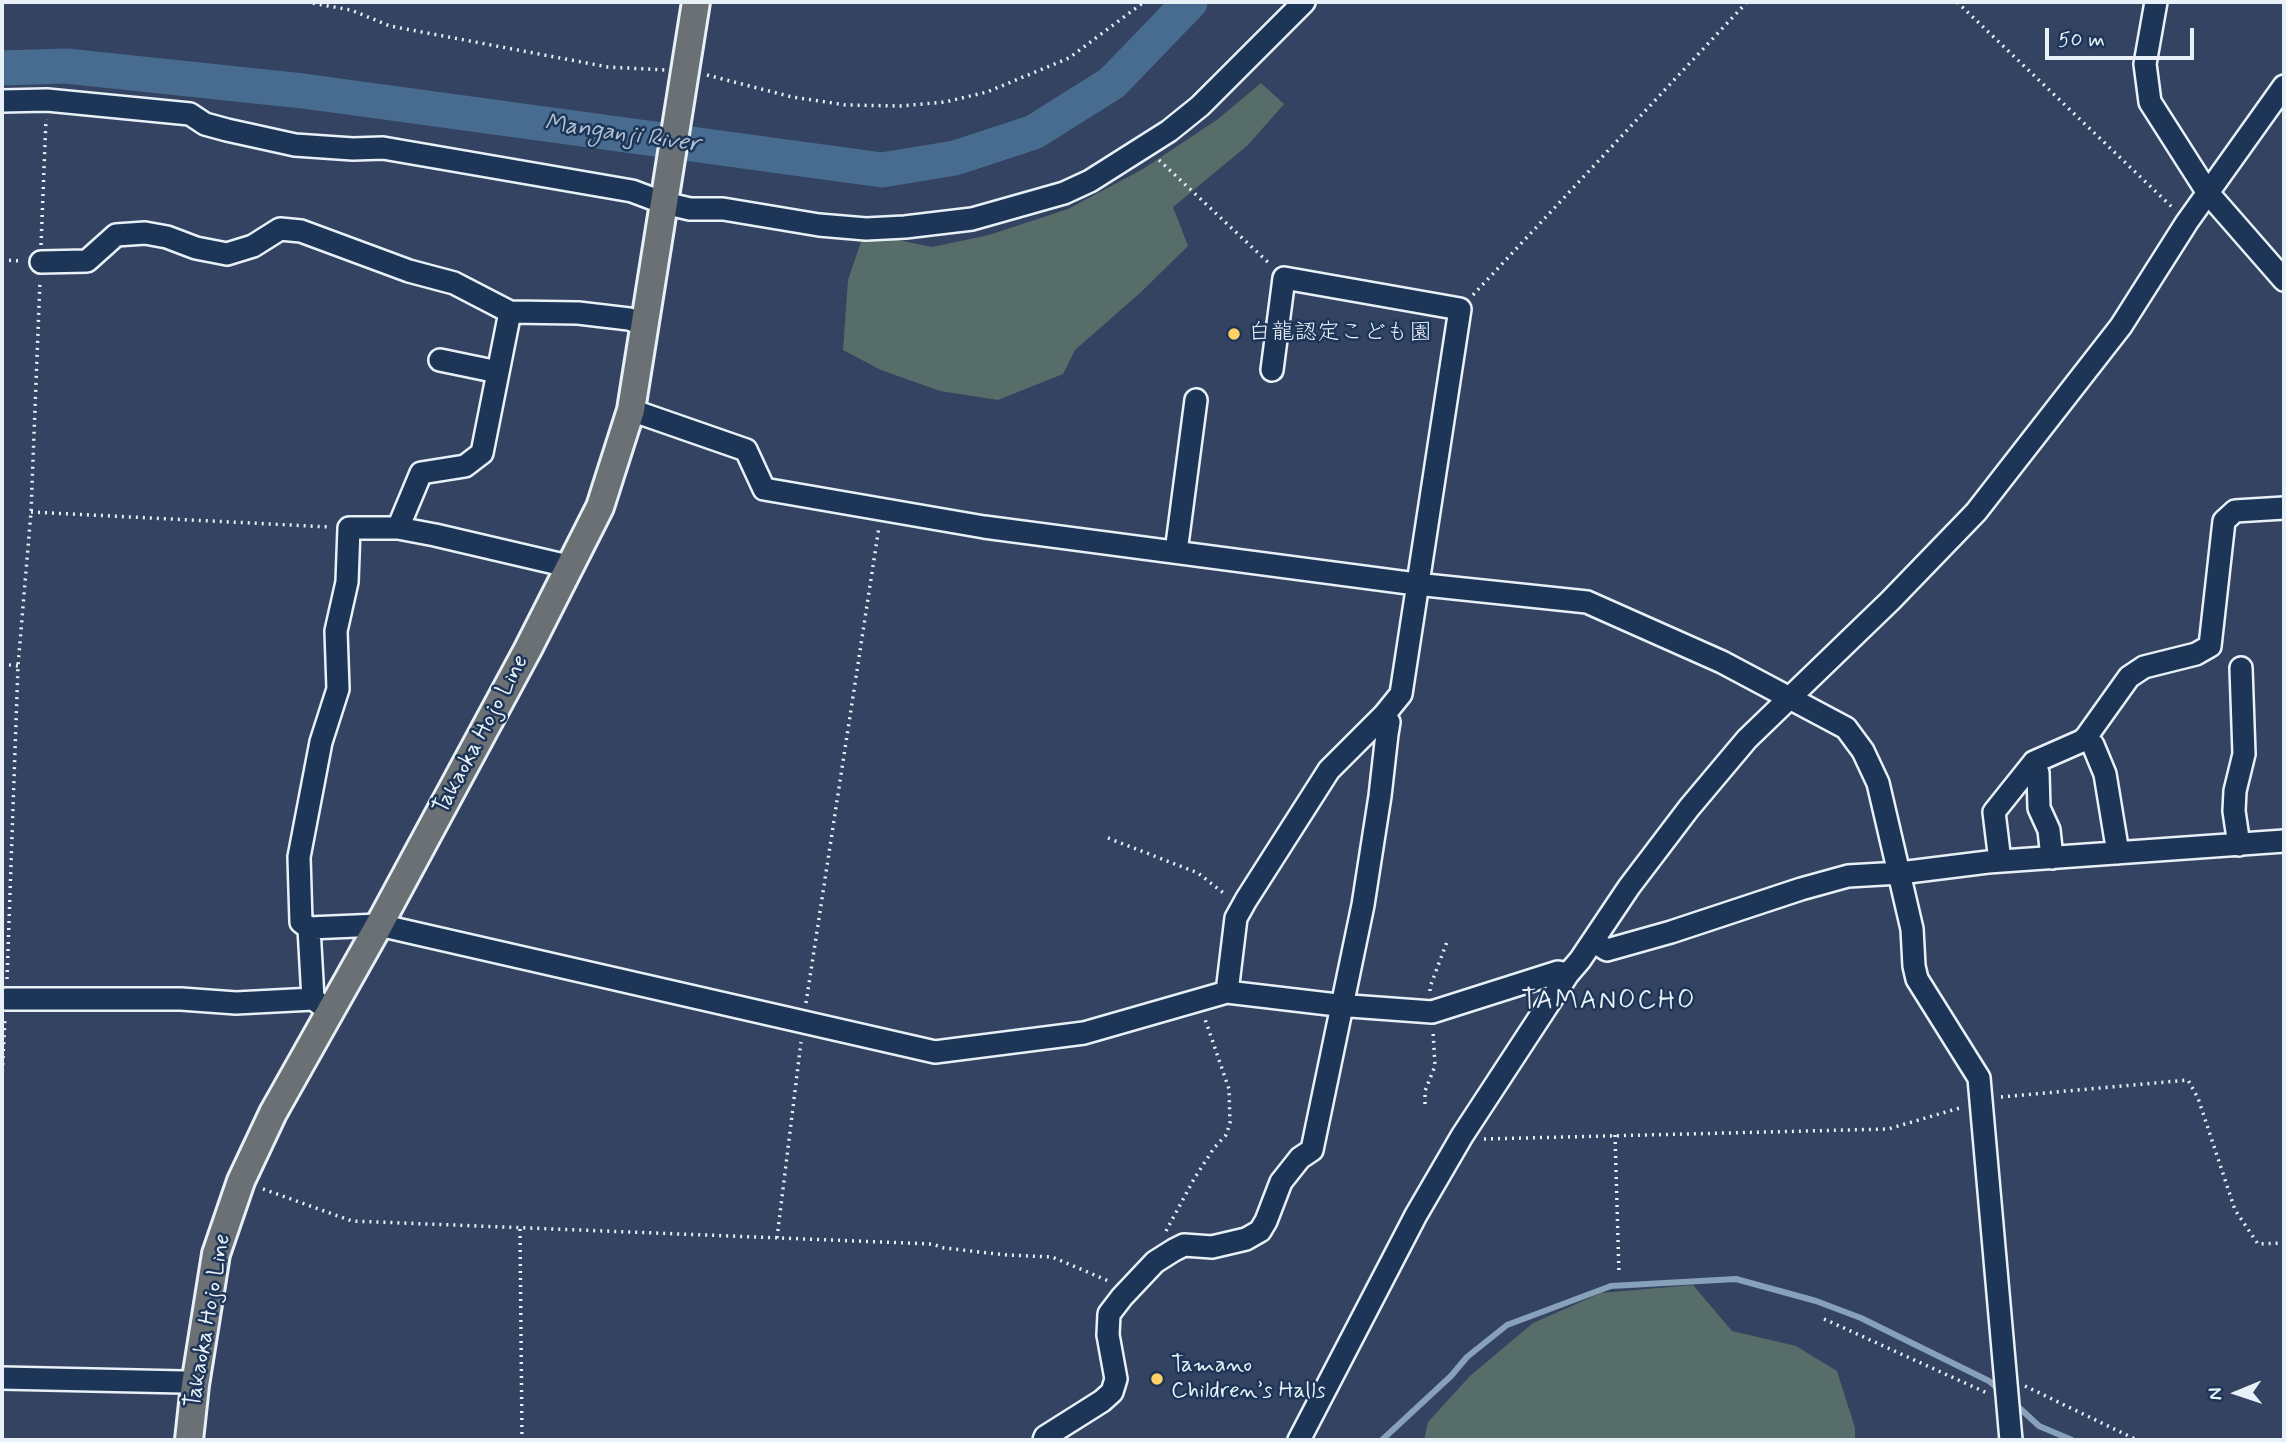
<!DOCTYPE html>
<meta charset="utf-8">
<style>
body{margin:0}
#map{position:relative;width:2286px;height:1442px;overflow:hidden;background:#344361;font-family:Mynerve,sans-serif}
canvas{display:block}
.frame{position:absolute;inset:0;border:4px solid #e8f1f8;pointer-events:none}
.north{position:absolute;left:2202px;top:1358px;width:70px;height:70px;-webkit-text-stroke:5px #1d3557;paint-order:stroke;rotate:268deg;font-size:19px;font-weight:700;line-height:28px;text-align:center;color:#e8f1f8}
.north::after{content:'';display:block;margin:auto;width:24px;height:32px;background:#e8f1f8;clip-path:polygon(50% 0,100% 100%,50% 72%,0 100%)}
.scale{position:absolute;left:2045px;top:28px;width:149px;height:32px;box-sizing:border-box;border:4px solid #e8f1f8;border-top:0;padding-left:9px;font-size:21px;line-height:24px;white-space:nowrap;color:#e8f1f8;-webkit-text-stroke:5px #1d3557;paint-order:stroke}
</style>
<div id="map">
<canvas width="2286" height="1442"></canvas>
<div class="frame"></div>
<div class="north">N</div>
<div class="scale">50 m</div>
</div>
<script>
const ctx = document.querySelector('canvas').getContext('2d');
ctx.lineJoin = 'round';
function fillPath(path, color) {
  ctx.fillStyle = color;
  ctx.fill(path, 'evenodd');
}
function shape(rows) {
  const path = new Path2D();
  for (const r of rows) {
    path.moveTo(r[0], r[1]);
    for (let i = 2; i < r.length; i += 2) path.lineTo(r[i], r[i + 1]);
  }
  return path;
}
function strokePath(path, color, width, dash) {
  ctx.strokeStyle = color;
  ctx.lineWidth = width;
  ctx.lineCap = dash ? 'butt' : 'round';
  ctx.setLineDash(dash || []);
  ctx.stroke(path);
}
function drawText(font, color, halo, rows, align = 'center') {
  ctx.font = font + ' Mynerve,"Klee One",sans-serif';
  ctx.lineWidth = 5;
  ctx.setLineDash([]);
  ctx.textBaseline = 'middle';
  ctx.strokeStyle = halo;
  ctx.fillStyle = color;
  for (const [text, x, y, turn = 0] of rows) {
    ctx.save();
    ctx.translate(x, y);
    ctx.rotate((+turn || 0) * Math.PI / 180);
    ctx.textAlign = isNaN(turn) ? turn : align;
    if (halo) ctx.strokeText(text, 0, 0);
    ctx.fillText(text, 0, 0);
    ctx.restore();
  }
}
const green = shape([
 [1261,83,1284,104,1248,145,1173,207,1188,246,1140,293,1075,350,1063,374,998,400,940,391,881,370,843,350,848,280,864,233,932,247,989,235,1068,209,1143,169,1218,119],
 [1693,1285,1732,1331,1796,1346,1837,1371,1855,1428,1855,1440,1424,1440,1428,1422,1470,1376,1533,1323,1601,1293]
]);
const stream = shape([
 [2013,1402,2039,1426,2072,1440],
 [1382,1440,1451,1376,1467,1357,1507,1325,1611,1286,1736,1279,1816,1301,1861,1318,1989,1381,2002,1392]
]);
const river = shape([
 [2,68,66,66,303,91,882,170,955,158,1034,132,1112,83,1190,2]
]);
const path = shape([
 [306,2,351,10,390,26,608,67,665,70],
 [1957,2,2173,208],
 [707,75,792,97,846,105,900,106,945,102,987,92,1069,58,1144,2],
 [1159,160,1271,265],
 [41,245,46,119],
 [2,260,21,261],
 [1473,295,1747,2],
 [31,512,330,527],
 [2,664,18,666],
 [1108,838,1198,873,1226,895],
 [7,979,18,666,31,512,40,280],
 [1430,991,1430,987,1448,939],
 [806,1003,879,527],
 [2,1079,5,1018],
 [2001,1097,2188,1080,2198,1098,2235,1210,2258,1244,2284,1243],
 [1425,1104,1425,1091,1435,1066,1433,1031],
 [1615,1135,1619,1274],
 [1484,1139,1888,1129,1963,1107],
 [263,1189,352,1221,932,1244,944,1248,1007,1255,1052,1257,1111,1282],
 [520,1229,522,1440],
 [1166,1231,1194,1179,1214,1148,1226,1135,1230,1123,1229,1089,1205,1019],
 [777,1238,801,1042],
 [1824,1319,1987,1393],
 [2025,1386,2137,1440]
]);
const minor = shape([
 [2156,2,2145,64,2150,102,2208,193,2284,280],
 [2,101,47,100,190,114,205,124,227,130,295,145,353,149,383,148,632,191,664,203,690,209,723,209,819,225,866,229,905,227,972,219,1064,193,1090,181,1169,131,1200,106,1304,2],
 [41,262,87,261,116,235,145,233,167,237,196,248,227,254,253,246,280,229,301,231,409,271,454,283,510,312,578,313,629,319,646,325],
 [440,360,498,372],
 [631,410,746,450,764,489,984,527,1416,584,1587,602,1722,662,1846,728,1863,751,1878,783,1912,929,1914,966,1917,979,1979,1078,2011,1440],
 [398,528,421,473,465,466,482,453,510,312],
 [1176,552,1196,400],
 [572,567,435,535,398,528,349,528,347,582,336,631,338,689,321,742,299,857,301,922,309,928,379,925,935,1052,1084,1033,1227,992,1337,1005,1432,1012,1558,972,1568,974],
 [2085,738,2093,745,2105,774,2118,853],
 [2034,762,2038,773,2039,808,2049,830,2052,858],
 [2239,845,2234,811,2235,791,2244,754,2241,668],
 [2000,861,1994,812,2034,762,2084,740,2129,677,2144,667,2196,654,2210,646,2224,521,2235,511,2284,508],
 [309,928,313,999],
 [1593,941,1607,950,1671,932,1801,889,1848,876,1900,873,1988,862,2284,841],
 [1227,992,1236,918,1246,900,1329,770,1384,715,1401,694,1460,309,1284,278,1272,370],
 [6,999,181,999,236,1003,313,999,331,1012],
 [2,1378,183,1382,195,1385],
 [1044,1440,1045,1437,1102,1401,1112,1392,1116,1379,1108,1335,1109,1314,1122,1297,1155,1262,1174,1250,1184,1245,1212,1247,1246,1239,1260,1231,1266,1221,1281,1182,1300,1158,1312,1150,1363,905,1380,796,1387,734,1389,722,1384,715],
 [1299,1440,1416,1215,1462,1136,1568,974,1580,960,1629,887,1689,808,1747,739,1890,601,1976,512,2121,326,2187,222,2284,86]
]);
const major = shape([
 [189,1440,195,1385,216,1254,241,1181,273,1113,379,925,528,649,600,507,631,410,696,2]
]);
const markers = [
 [1234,334,7,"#ffd166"],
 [1157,1379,7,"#ffd166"]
];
const poiNames = [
 ["白龍認定こども園",1248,334],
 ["Tamano",1171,1366],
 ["Children’s Halls",1171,1392]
];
const streetNames = [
 ["Takaoka Hojo Line",482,735,-62],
 ["Takaoka Hojo Line",209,1321,-80]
];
const waterNames = [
 ["Manganji River",622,135,8]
];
const quarterNames = [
 ["TAMANOCHO",1609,1003]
];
fillPath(green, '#576d69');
strokePath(stream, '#88a1ba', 6);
strokePath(river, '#486c90', 35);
strokePath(minor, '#e8f1f8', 26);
strokePath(major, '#e8f1f8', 32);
strokePath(path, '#e8f1f8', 3.5, [2, 5]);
strokePath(minor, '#1d3557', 21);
strokePath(major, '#6a7074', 26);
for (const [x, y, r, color] of markers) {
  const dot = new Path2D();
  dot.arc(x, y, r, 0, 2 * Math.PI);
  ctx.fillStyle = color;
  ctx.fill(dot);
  strokePath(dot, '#1d3557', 2.5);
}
drawText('23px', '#e8f1f8', '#1d3557', poiNames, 'left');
drawText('23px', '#e8f1f8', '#1d3557', streetNames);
drawText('italic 24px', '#b0c2d4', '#1d3557', waterNames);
ctx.letterSpacing = '2px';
drawText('26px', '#e8f1f8', '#1d3557', quarterNames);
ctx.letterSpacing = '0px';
</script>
